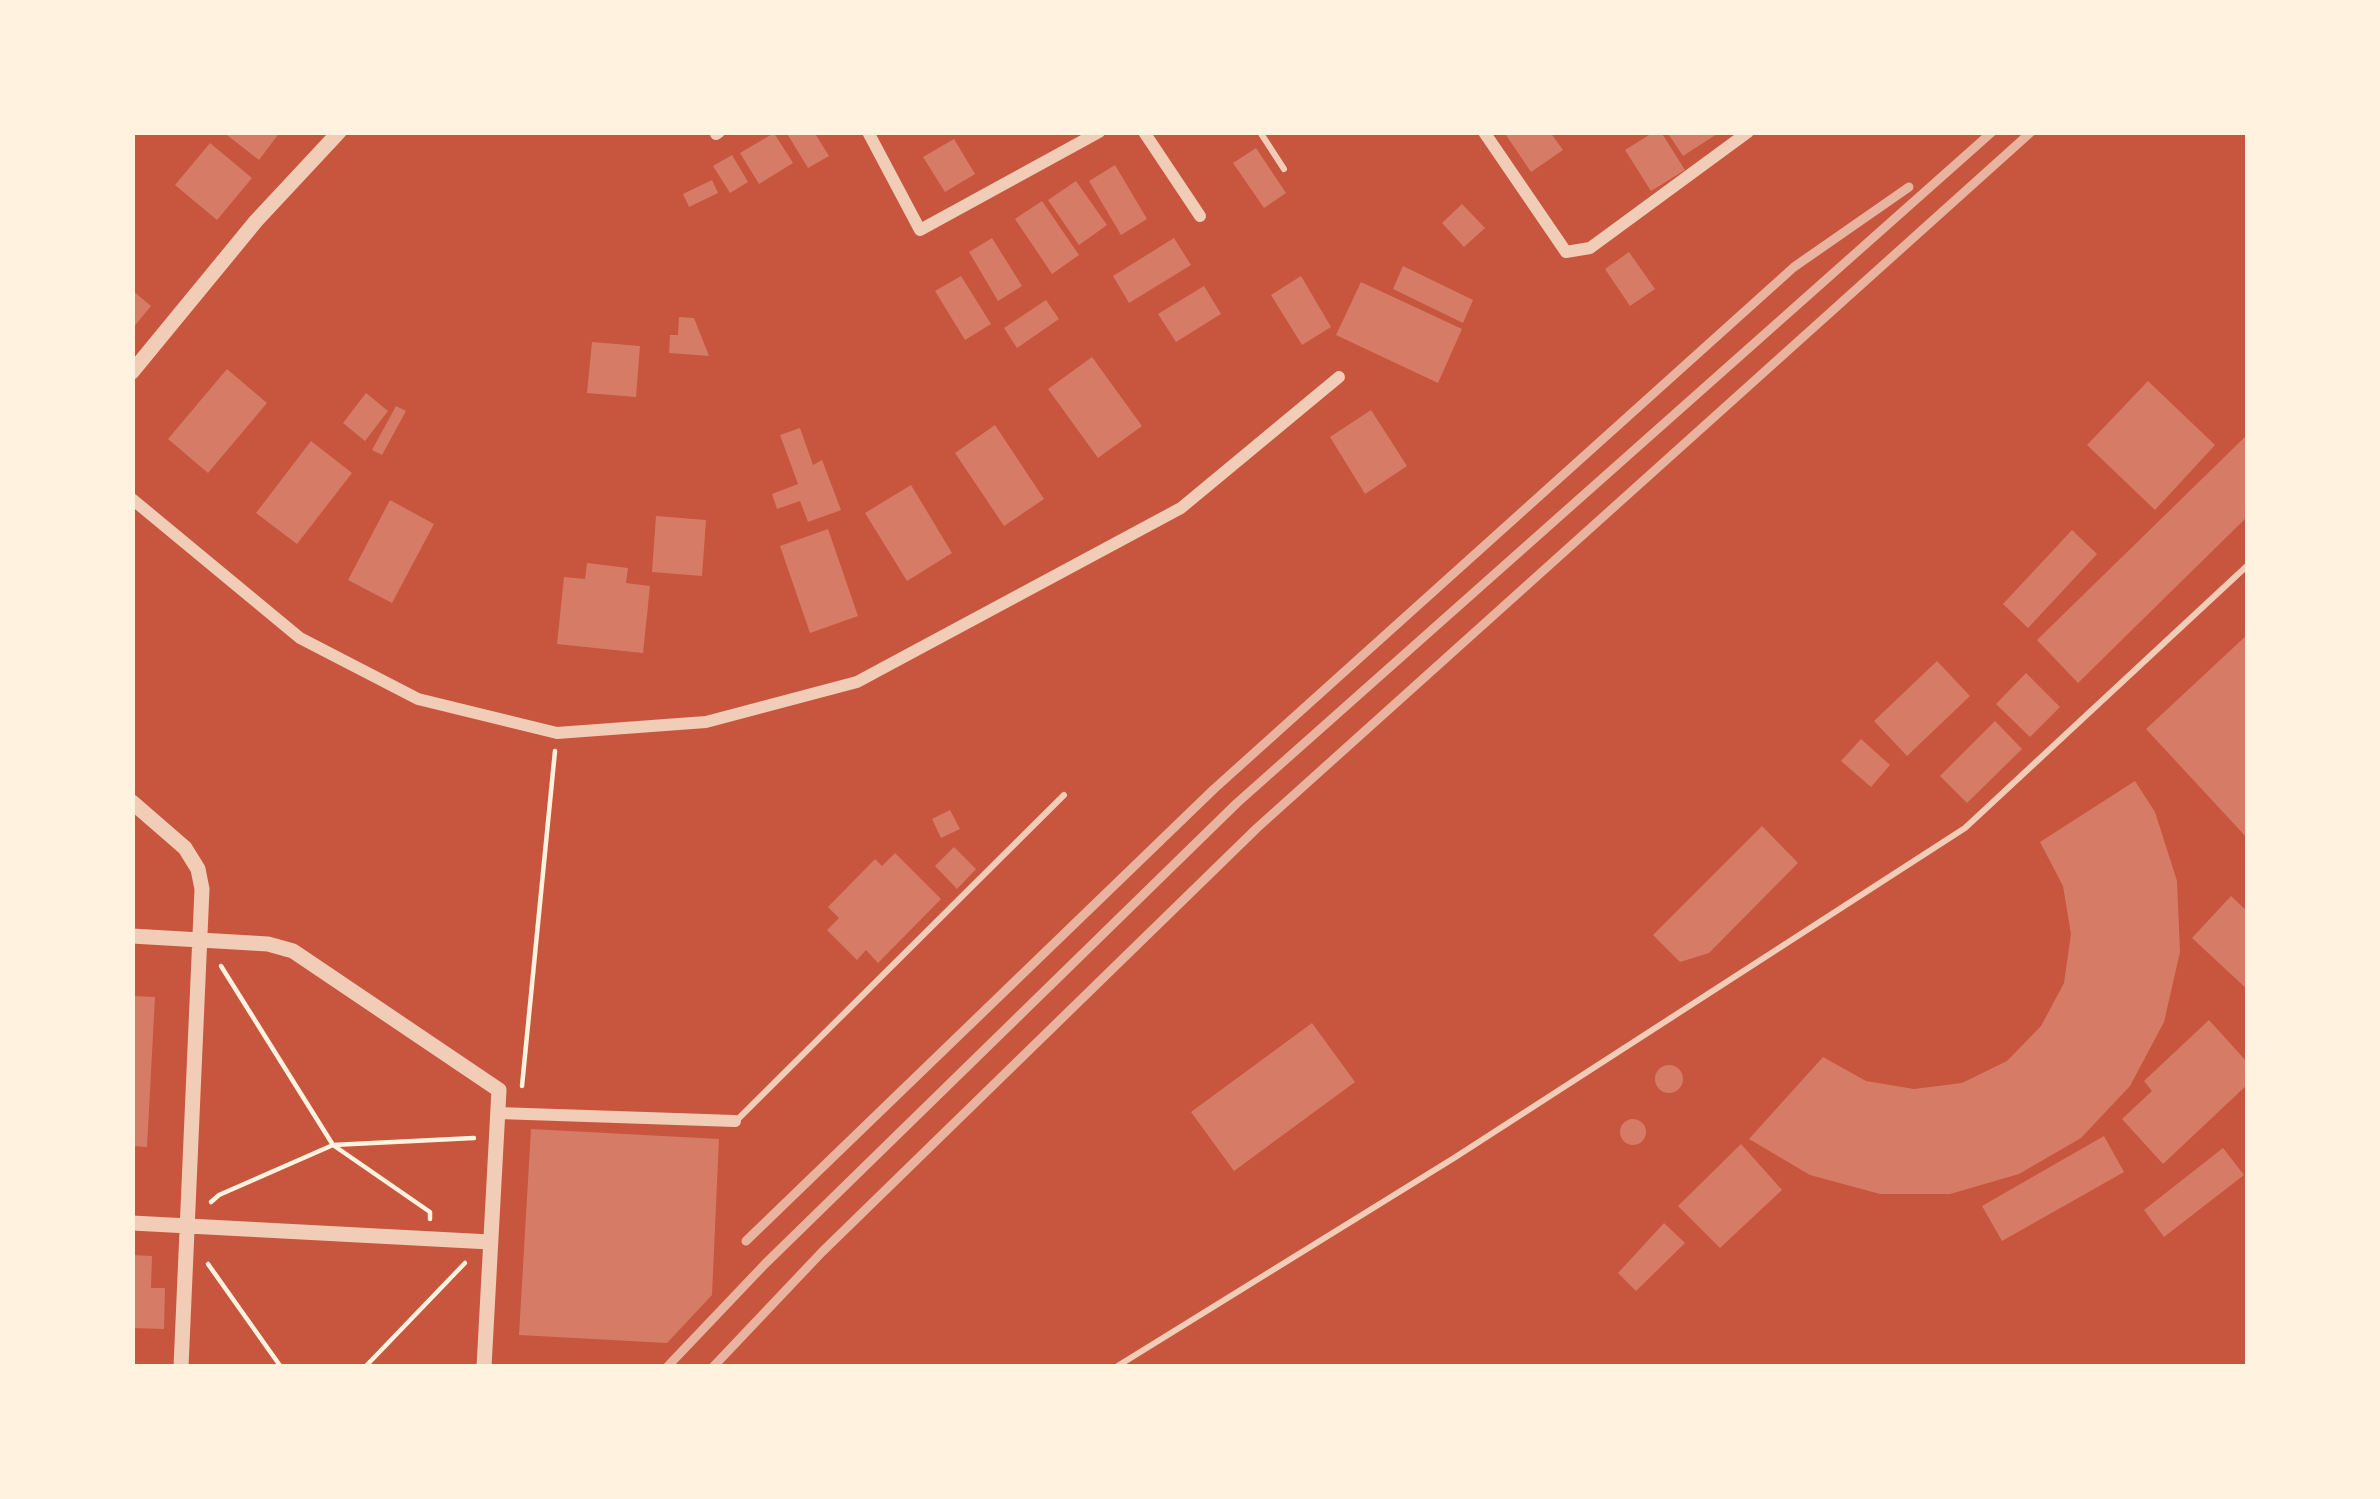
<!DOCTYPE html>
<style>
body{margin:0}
#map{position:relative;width:2380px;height:1499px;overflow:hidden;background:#c8553d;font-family:"Titillium Web",sans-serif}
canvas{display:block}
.frame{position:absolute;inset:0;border:135px solid #fff3e0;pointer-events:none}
</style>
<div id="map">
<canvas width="2380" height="1499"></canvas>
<div class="frame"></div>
</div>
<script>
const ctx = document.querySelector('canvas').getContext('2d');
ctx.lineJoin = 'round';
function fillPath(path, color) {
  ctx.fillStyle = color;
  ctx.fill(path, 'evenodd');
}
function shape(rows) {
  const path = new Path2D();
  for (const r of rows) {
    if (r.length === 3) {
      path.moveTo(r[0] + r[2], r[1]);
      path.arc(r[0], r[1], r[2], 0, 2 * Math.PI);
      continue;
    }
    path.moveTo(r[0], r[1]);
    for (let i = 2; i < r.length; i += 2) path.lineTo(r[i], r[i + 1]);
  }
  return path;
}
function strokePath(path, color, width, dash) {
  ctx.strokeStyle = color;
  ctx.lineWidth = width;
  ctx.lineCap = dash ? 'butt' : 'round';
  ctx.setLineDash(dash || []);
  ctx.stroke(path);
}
const building = shape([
 [223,132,280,132,259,160],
 [786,132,814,132,829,156,808,168],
 [1504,132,1550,132,1563,150,1531,172],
 [1654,132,1661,132,1685,170,1651,191,1625,150],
 [1667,132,1720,132,1683,156],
 [774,133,793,163,759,184,740,153],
 [954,139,975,174,945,192,923,157],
 [210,143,252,178,217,220,175,185],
 [1256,148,1286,193,1264,208,1233,163],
 [732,155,748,182,730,193,713,166],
 [1115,165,1147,219,1121,235,1089,181],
 [712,180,718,193,689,207,683,194],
 [1076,181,1107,225,1079,245,1048,200],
 [1042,201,1079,255,1052,274,1015,219],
 [1462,204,1485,228,1464,247,1442,223],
 [992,238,1022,286,998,301,969,252],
 [1174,238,1191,265,1129,303,1113,276],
 [1629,252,1655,289,1630,306,1605,269],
 [1403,266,1473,300,1463,323,1393,289],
 [961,276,991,324,965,340,935,291],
 [1301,276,1331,327,1302,345,1271,295],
 [1361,282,1462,329,1438,383,1336,335],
 [1204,286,1221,314,1176,342,1158,314],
 [132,290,151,306,132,329],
 [1046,300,1059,319,1017,348,1004,328],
 [679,317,694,318,709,356,669,353,670,335,678,335],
 [592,342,640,346,636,397,587,393],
 [1092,357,1142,426,1098,458,1048,389],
 [227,369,267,403,208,473,168,439],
 [2148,381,2215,445,2155,510,2087,445],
 [366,393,388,411,365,441,343,423],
 [396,406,406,411,382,455,372,450],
 [1371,410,1407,466,1365,494,1330,437],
 [995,425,1044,499,1004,526,955,453],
 [800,428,813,465,822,460,841,510,808,522,800,501,777,509,772,494,798,484,780,435],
 [2248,434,2248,516,2078,683,2037,640],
 [311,441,352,473,297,544,256,513],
 [911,485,952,553,907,581,865,513],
 [390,500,434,524,392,603,348,580],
 [656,516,706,520,702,576,652,572],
 [828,529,858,616,810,633,780,546],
 [2072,530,2097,554,2028,628,2003,604],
 [587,563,628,568,626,583,650,586,643,653,557,644,564,577,585,579],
 [2248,634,2248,839,2146,729],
 [1937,661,1970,696,1907,756,1874,721],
 [2026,673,2060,707,2030,737,1996,704],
 [1995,721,2022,749,1967,803,1940,776],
 [1861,739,1890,765,1871,787,1841,761],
 [2135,781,2155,812,2177,881,2180,952,2164,1022,2130,1086,2081,1138,2019,1174,1950,1194,1880,1194,1810,1175,1749,1139,1823,1057,1866,1081,1914,1089,1962,1083,2007,1061,2041,1026,2064,983,2071,934,2063,886,2040,842],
 [950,810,960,829,941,838,932,819],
 [1762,826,1798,863,1709,953,1680,962,1653,935],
 [954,847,976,869,957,889,935,866],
 [895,853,941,899,878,963,866,950,857,960,827,930,839,918,828,907,875,859,882,866],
 [2231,896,2248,912,2248,990,2192,938],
 [132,996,155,997,147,1147,132,1146],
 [2209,1020,2248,1063,2248,1084,2163,1164,2122,1119,2152,1091,2144,1081],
 [1312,1023,1355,1082,1234,1171,1191,1112],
 [1669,1079,14],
 [1633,1132,13],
 [531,1129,719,1139,712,1295,667,1343,519,1335],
 [2104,1136,2124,1172,2002,1241,1982,1206],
 [1741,1144,1782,1190,1720,1248,1678,1206],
 [2223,1148,2244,1175,2164,1237,2144,1210],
 [1664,1223,1685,1243,1636,1291,1618,1273],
 [132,1255,152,1256,151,1288,165,1288,164,1329,132,1328]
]);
const path = shape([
 [221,966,333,1145,430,1212,430,1219],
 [522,1086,555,751],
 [211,1202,219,1195,333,1145,474,1138],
 [208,1264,281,1367],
 [365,1367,465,1263]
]);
const service = shape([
 [1260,132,1284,169],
 [738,1119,1064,795],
 [1116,1367,1454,1158,1965,828,2248,565]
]);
const minor = shape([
 [868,132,920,230,1099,132],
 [1144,132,1200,216],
 [1484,132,1566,252,1590,248,1748,132],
 [716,134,719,132],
 [132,499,300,638,418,699,557,733,706,722,857,682,1181,508,1339,377],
 [498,1113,735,1121]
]);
const tertiary = shape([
 [132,372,256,221,339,132],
 [132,802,185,848,198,869,202,889,181,1367],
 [132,936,268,944,293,951,499,1090,484,1367],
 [132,1223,490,1242]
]);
const rail = shape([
 [746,1241,1214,789,1794,267,1909,187],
 [667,1367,765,1264,1237,803,1992,132],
 [713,1367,822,1252,1257,828,2031,132]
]);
fillPath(building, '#d67c66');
strokePath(path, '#fff3e0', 4.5);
strokePath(service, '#f1ccb7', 6);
strokePath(minor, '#f1ccb7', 12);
strokePath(tertiary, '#f1ccb7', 15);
strokePath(rail, '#e9b49f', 9);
</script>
